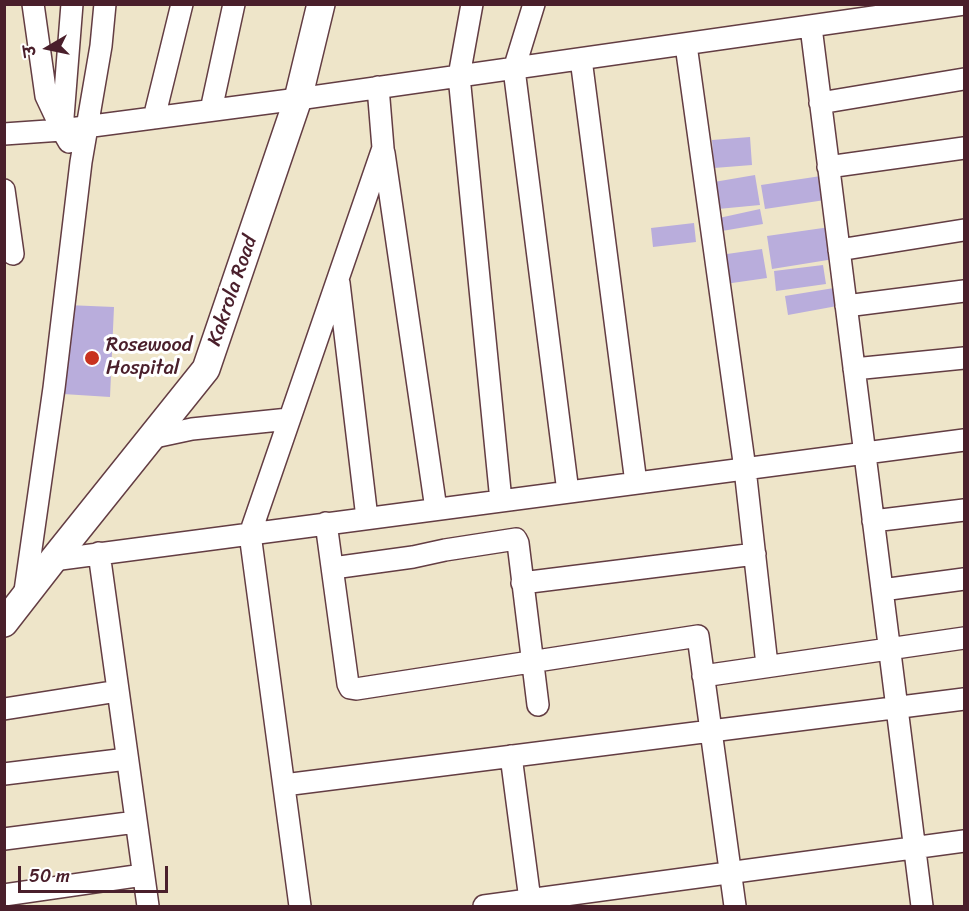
<!DOCTYPE html>
<meta charset="utf-8">
<style>
body{margin:0}
#map{position:relative;width:969px;height:911px;overflow:hidden;background:#eee5c9;font-family:Sriracha,"Playpen Sans Deva",sans-serif}
canvas{display:block}
.frame{position:absolute;inset:0;border:6px solid #4a1f2b;pointer-events:none}
.north{position:absolute;left:18px;top:18px;width:60px;height:60px;-webkit-text-stroke:4px #fff;paint-order:stroke;rotate:261deg;font-size:16px;font-weight:700;line-height:24px;text-align:center;color:#4a1f2b}
.north::after{content:'';display:block;margin:auto;width:21px;height:27px;background:#4a1f2b;clip-path:polygon(50% 0,100% 100%,50% 72%,0 100%)}
.scale{position:absolute;left:18px;top:866px;width:150px;height:27px;box-sizing:border-box;border:3px solid #4a1f2b;border-top:0;padding-left:8px;font-size:18px;line-height:21px;white-space:nowrap;color:#4a1f2b;-webkit-text-stroke:4px #fff;paint-order:stroke}
</style>
<div id="map">
<canvas width="969" height="911"></canvas>
<div class="frame"></div>
<div class="north">उ</div>
<div class="scale">50 m</div>
</div>
<script>
const ctx = document.querySelector('canvas').getContext('2d');
ctx.lineJoin = 'round';
function fillPath(path, color) {
  ctx.fillStyle = color;
  ctx.fill(path, 'evenodd');
}
function shape(rows) {
  const path = new Path2D();
  for (const r of rows) {
    path.moveTo(r[0], r[1]);
    for (let i = 2; i < r.length; i += 2) path.lineTo(r[i], r[i + 1]);
  }
  return path;
}
function strokePath(path, color, width, dash) {
  ctx.strokeStyle = color;
  ctx.lineWidth = width;
  ctx.lineCap = dash ? 'butt' : 'round';
  ctx.setLineDash(dash || []);
  ctx.stroke(path);
}
function drawText(font, color, halo, rows, align = 'center') {
  ctx.font = font + ' Sriracha,sans-serif';
  ctx.lineWidth = 6;
  ctx.setLineDash([]);
  ctx.textBaseline = 'middle';
  ctx.strokeStyle = halo;
  ctx.fillStyle = color;
  for (const [text, x, y, turn = 0] of rows) {
    ctx.save();
    ctx.translate(x, y);
    ctx.rotate((+turn || 0) * Math.PI / 180);
    ctx.textAlign = isNaN(turn) ? turn : align;
    if (halo) ctx.strokeText(text, 0, 0);
    ctx.fillText(text, 0, 0);
    ctx.restore();
  }
}
const building = shape([
 [750,137,752,165,714,168,712,140],
 [755,175,760,205,718,209,714,182],
 [821,176,825,200,765,209,761,185],
 [760,209,763,224,722,231,719,218],
 [694,223,696,242,653,247,651,228],
 [830,227,834,259,772,269,767,236],
 [762,249,767,278,725,284,720,255],
 [823,265,826,284,776,291,774,271],
 [834,288,837,306,788,315,785,296],
 [67,305,114,307,110,397,63,394]
]);
const minor = shape([
 [33,4,46,96,62,130],
 [472,4,459,76,501,501],
 [534,4,514,69,568,492],
 [811,27,922,906],
 [686,45,745,469,767,665],
 [581,59,636,483],
 [820,103,964,79],
 [211,110,234,4],
 [154,118,182,4],
 [4,134,62,130,298,99,964,4],
 [69,142,62,130,72,4],
 [384,153,436,509],
 [828,167,964,148],
 [4,190,13,254],
 [839,250,964,230],
 [339,283,367,518],
 [846,306,964,291],
 [854,369,964,358],
 [150,438,192,429,289,419],
 [873,521,964,510],
 [326,523,348,684,350,688,356,689,698,636,735,906],
 [99,553,148,906],
 [53,560,964,440],
 [333,568,413,557,445,550,516,539,518,543,538,705],
 [522,583,755,554],
 [882,590,964,579],
 [24,598,54,388,81,162,101,46,105,4],
 [703,676,964,638],
 [4,709,118,691],
 [511,756,530,900],
 [4,774,127,759],
 [284,785,964,699],
 [4,839,136,822],
 [4,895,143,875],
 [300,906,250,534,383,148,378,87],
 [484,906,964,841]
]);
const tertiary = shape([
 [4,623,53,560,206,369,298,99,321,4]
]);
const markers = [
 [92,358,8,"#c8321e"]
];
const streetNames = [
 ["Kakrola Road",233,291,-71]
];
const poiNames = [
 ["Rosewood",106,346],
 ["Hospital",106,369]
];
fillPath(building, '#b9addc');
strokePath(minor, '#633d43', 24);
strokePath(tertiary, '#633d43', 30);
strokePath(minor, '#fff', 21);
strokePath(tertiary, '#fff', 27);
for (const [x, y, r, color] of markers) {
  const dot = new Path2D();
  dot.arc(x, y, r, 0, 2 * Math.PI);
  ctx.fillStyle = color;
  ctx.fill(dot);
  strokePath(dot, '#fff', 2);
}
drawText('20px', '#4a1f2b', '#fff', streetNames);
drawText('20px', '#4a1f2b', '#fff', poiNames, 'left');
</script>
